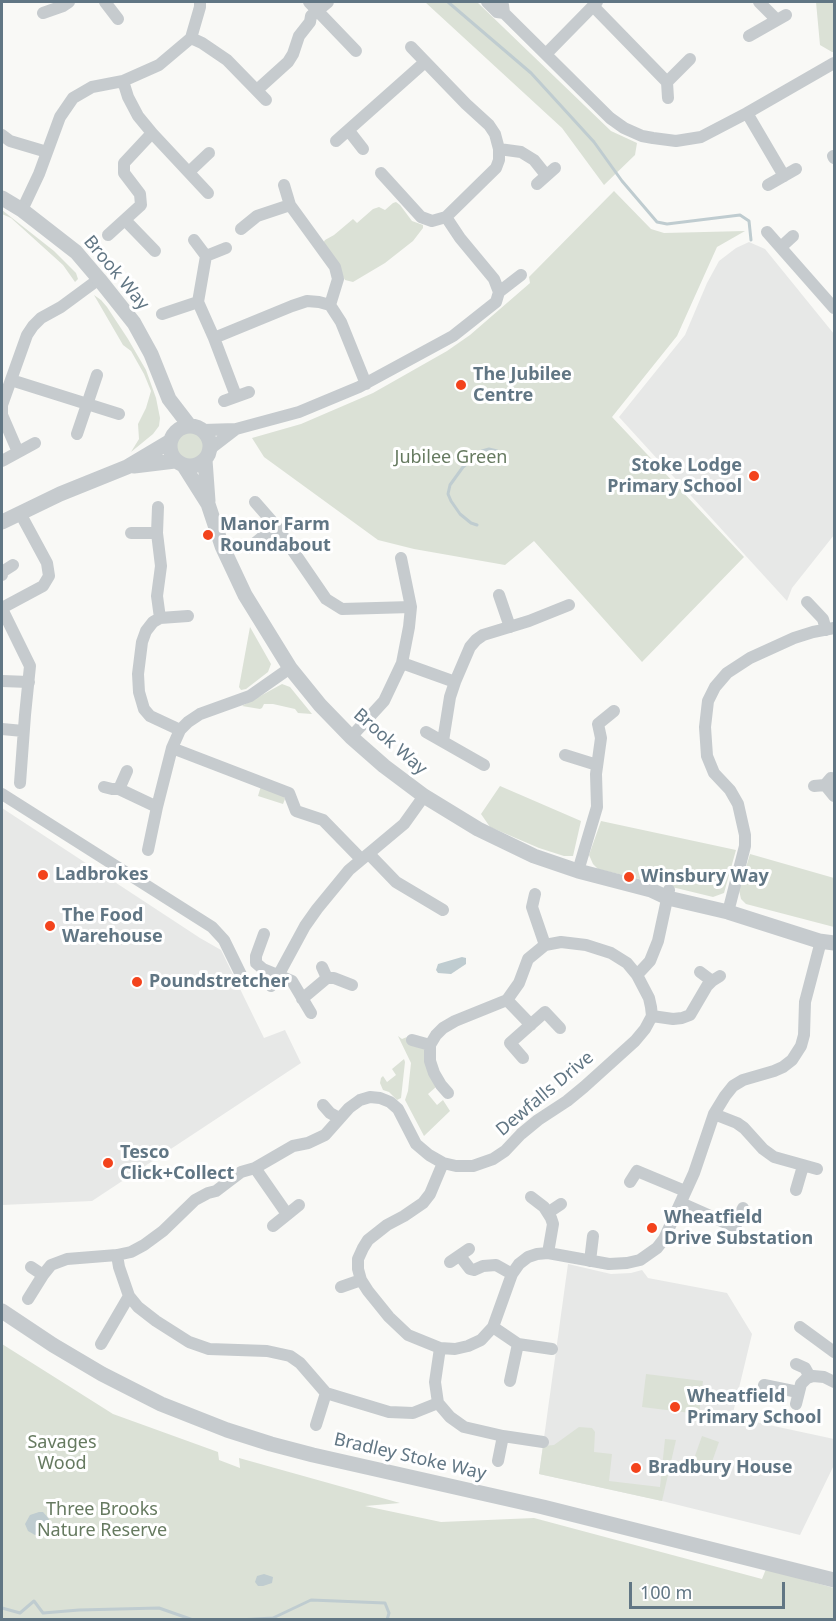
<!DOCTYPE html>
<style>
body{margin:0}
#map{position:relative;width:836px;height:1621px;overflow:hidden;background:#f9f9f6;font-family:"Noto Sans",sans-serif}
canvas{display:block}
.frame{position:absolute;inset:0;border:3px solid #617684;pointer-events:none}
.scale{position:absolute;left:629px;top:1582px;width:156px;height:27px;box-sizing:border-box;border:3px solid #617684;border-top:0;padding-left:8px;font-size:18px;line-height:21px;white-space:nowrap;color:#617684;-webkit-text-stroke:4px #fff;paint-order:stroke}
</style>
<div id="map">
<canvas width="836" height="1621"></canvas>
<div class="frame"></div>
<div class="scale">100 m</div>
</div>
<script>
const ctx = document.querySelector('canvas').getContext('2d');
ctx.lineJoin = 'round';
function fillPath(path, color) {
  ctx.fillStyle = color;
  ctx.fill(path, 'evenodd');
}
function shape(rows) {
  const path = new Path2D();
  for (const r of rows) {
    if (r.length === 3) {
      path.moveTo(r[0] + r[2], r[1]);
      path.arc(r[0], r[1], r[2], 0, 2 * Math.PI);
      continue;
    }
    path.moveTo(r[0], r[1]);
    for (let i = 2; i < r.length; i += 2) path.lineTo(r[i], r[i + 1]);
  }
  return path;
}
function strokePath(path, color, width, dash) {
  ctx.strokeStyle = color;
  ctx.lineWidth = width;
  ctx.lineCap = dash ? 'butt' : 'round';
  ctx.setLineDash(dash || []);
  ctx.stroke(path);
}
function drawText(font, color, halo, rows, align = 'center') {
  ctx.font = font + ' "Noto Sans",sans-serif';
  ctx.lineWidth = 6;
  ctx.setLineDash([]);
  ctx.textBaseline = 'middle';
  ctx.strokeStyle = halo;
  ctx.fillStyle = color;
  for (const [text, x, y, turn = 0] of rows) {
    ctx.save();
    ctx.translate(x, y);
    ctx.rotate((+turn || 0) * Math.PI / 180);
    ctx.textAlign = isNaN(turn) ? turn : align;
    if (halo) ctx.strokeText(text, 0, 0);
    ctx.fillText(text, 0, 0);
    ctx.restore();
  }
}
const built = shape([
 [749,242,765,249,834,334,834,535,792,588,787,601,619,417,685,335,707,283,719,261,736,248],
 [2,808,200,938,221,950,264,1038,285,1030,301,1063,92,1201,2,1205],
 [568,1264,611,1274,631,1273,642,1270,648,1278,727,1293,752,1334,732,1417,834,1439,834,1465,800,1535,662,1501,539,1474]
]);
const green = shape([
 [425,2,477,2,611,131,637,143,635,155,604,185,562,128],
 [816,2,834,2,834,52,832,52,820,45],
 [614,191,651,229,664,233,745,231,717,247,677,336,612,417,744,557,642,662,534,541,505,565,414,549,378,540,264,457,252,438,301,424,373,393,447,351,470,335,530,283,529,277],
 [396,202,400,205,412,221,423,225,423,228,413,241,385,263,353,282,345,280,323,243,325,240,334,235,353,219,357,223,373,209,379,207,385,210,393,203],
 [2,210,54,251,76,273,78,279,75,282,63,265,11,218,2,214],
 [94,295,101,300,107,307,128,339,146,370,156,398,160,418,159,426,153,434,131,452,139,439,138,424,146,408,151,391,144,374,131,351,123,345],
 [190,446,15],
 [250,627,271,664,268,672,246,689,241,690,239,687],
 [282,684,290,687,312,714,298,713,295,709,273,704,264,704,262,708,260,709,242,706],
 [261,786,282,793,285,799,283,804,258,796],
 [500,786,581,821,573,856,564,856,539,848,490,827,481,814],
 [601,821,736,850,724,893,713,897,598,869,593,864,589,855],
 [750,854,834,878,834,927,746,904,741,899,739,890],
 [398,1036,402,1039,407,1037,409,1040,423,1046,436,1087,428,1094,437,1105,443,1100,450,1111,424,1136,405,1100,408,1091,411,1063],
 [404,1059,405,1062,401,1098,397,1100,389,1092,383,1090,380,1083,381,1078,383,1076,387,1082,396,1075,392,1069],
 [2,1344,113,1414,218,1452,219,1460,240,1468,239,1458,400,1503,365,1506,441,1522,534,1518,762,1579,766,1569,834,1588,834,1619,2,1619],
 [646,1374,703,1381,699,1414,642,1407],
 [579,1427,592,1428,595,1432,594,1452,612,1454,609,1481,660,1487,665,1439,676,1440,662,1501,539,1474,543,1446,554,1445],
 [702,1436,719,1442,707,1476,690,1470]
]);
const water = shape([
 [462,957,466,958,466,964,451,974,438,973,436,970,438,964],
 [39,1512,43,1512,49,1519,47,1527,41,1533,35,1535,28,1531,25,1524,30,1515],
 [264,1574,273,1577,272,1583,263,1586,258,1586,255,1582,257,1576]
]);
const stream = shape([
 [448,2,531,73,594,142,622,181,657,222,667,224,740,215,749,221,751,240],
 [477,525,471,523,460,514,451,501,448,494,450,485,463,467,482,451,489,449,497,451],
 [2,1608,20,1613,34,1601,43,1613,79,1610,159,1608,193,1620],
 [238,1620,273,1618,311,1600,385,1603,389,1613,387,1620]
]);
const minor = shape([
 [105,2,118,19],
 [309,2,356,51],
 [487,2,497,12,504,13,610,118,624,128,642,136,653,138,676,141,701,137,747,113,834,63],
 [499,2,503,5,504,13],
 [759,2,777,20],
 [593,6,667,82],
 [43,13,63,6,69,2],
 [749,36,786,15],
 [191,38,202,43,227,60,266,100],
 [411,47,466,104,489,125,495,134,499,149,499,160,496,168,446,217,460,238,494,279,499,292],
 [546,54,597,2],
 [257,90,288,62,293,54,299,36,310,22,311,16,328,2],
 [668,98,667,82,690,59],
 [747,113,784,176],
 [349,131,363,149],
 [152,133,208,193],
 [2,135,10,141,47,152],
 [336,141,425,62],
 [499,149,521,152,534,160,546,175],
 [833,156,834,158],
 [190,171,209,153],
 [381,173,421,217,432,221,446,217],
 [537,184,555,168],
 [768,185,796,169],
 [22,210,39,174,60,117,73,98,92,87,123,81,159,65,191,38,200,7,200,2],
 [125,220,155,251],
 [241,229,257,216,290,205],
 [767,232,834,308],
 [108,235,141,205,140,194,124,173,124,163,152,133,138,116,128,97,123,81],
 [781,247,793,236],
 [206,256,226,248],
 [198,302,214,338,236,396],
 [330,305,341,322,366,384],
 [162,314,198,302,206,256,194,240],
 [214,338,292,306,307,301,319,302,330,305,338,279,335,267,290,205,284,185],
 [11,380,119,414],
 [224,401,249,392],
 [203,430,236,429,299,412,359,387,453,336,496,302,499,292,521,275],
 [77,434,97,375],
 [210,449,236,429],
 [18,452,2,415,2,405,27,335,33,326,41,318,61,307,99,279],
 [2,461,35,443],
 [255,502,276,526,326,599,342,609,411,607],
 [158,507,157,533,161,566,157,596,160,618,153,622,146,631,142,642,138,674,139,692,144,709,150,716,180,730],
 [131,533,157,533],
 [249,548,276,526],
 [2,575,2,572,13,565],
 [499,595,510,627],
 [807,602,823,619,826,630],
 [2,608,43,586,49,576,47,563,20,513],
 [2,609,30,666,25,715,20,783],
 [160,618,188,616],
 [402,663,455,682],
 [2,681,29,682],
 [2,729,23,731],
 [426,732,484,765],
 [351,737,384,701,402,663,409,627,411,607,401,558],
 [443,741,450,697,455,682,470,647,476,640,483,635,529,621,569,605],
 [172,748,289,793,296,811,323,820,361,859],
 [565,755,597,765],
 [825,785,834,796],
 [814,786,825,785,831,778],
 [104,787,112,789,119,789,157,807],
 [119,789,127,771],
 [2,794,212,927,224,940,245,983],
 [148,850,157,807,172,748,180,730,188,722,200,714,250,696,290,668],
 [369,854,396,882,443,910],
 [578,871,597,807,596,774,601,738,598,724,614,711],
 [535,894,532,907,545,945],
 [728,912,745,846,745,835,738,804,730,790,714,773,707,756,705,727,708,701,715,687,727,673,750,658,794,638,813,632,834,628],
 [264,934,256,956,256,963,263,969,292,981,311,1013],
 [322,967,327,978,334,978,352,985],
 [700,972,712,981],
 [637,975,650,961,658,941,669,890],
 [271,986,279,974,305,926,317,909,349,870,404,824,424,796],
 [302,999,327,978],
 [507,1000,531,1025],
 [652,1016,673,1019,682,1018,690,1015,707,986,712,981,720,976],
 [412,1040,430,1045],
 [523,1058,510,1043,545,1012,560,1028],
 [323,1105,330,1113,339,1118],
 [714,1114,737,1123,744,1128,763,1149,774,1157,817,1169],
 [443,1163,430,1194,423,1203,404,1216,387,1225,368,1240,363,1248,358,1259,358,1269,361,1280,368,1291,389,1317,408,1335,440,1348,455,1349,468,1346,481,1340,493,1327,512,1274,519,1264,528,1257,537,1254,548,1253,609,1264,627,1263,640,1260,657,1248,664,1239,694,1173,714,1114,725,1096,733,1086,743,1080,774,1071,783,1067,792,1060,801,1046,804,1035,805,1002,821,941],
 [255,1168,287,1214],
 [630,1182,637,1171,685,1191],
 [796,1190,803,1166],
 [531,1197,544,1207,551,1218,553,1224,548,1253],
 [681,1203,735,1227],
 [549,1212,561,1204],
 [273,1226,299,1205],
 [735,1238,735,1227,743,1208],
 [117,1255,119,1267,129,1296,138,1307,156,1321,189,1342,209,1349,267,1351,290,1356,300,1363,326,1393,389,1412,413,1413,438,1403],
 [460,1256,470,1269,474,1270,483,1266,496,1265,512,1274],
 [590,1261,593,1236],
 [450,1262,469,1249],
 [31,1267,43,1275],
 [341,1287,361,1280],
 [28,1299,43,1275,51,1265,67,1259,117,1255,131,1252,144,1245,163,1231,195,1200,208,1193,216,1191,241,1172,255,1168,293,1146,308,1143,325,1135,349,1108,360,1100,370,1097,380,1098,390,1102,398,1109,416,1144,429,1155,443,1163,456,1166,473,1166,493,1159,505,1151,521,1134,538,1120,567,1101,584,1087,635,1041,645,1029,652,1016,651,1007,649,998,637,975,627,963,611,953,586,945,561,942,545,945,528,959,519,983,507,1000,455,1021,443,1028,436,1035,430,1045,430,1061,434,1073,441,1085,448,1093],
 [493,1327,518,1344,552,1349],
 [800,1327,834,1352],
 [101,1344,129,1296],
 [440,1348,435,1382,438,1403,450,1417,464,1427,503,1436,543,1442],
 [796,1364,805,1368,810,1377],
 [510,1381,518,1344],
 [764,1385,798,1392],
 [796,1404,801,1384,807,1378,813,1376,824,1377,834,1382],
 [316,1425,326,1393],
 [498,1461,503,1436]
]);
const tertiary = shape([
 [2,198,22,210,76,252,99,279,134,323,151,354,169,399,189,425],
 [190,446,20],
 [205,460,208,501],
 [134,466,175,461],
 [184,466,208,504,222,546,245,595,290,668,320,705,351,737,384,766,424,796,478,829,534,856,578,871,651,890,668,898,728,912,819,941,834,943],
 [2,522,60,494,127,467,169,442],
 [2,1311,53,1345,102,1374,161,1404,227,1430,271,1444,313,1455,543,1507,834,1580]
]);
const markers = [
 [461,385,6,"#f3431c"],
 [754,476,6,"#f3431c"],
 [208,535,6,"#f3431c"],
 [43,875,6,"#f3431c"],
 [629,877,6,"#f3431c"],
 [50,926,6,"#f3431c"],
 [137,982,6,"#f3431c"],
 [108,1163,6,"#f3431c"],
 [652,1228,6,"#f3431c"],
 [675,1407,6,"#f3431c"],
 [636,1468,6,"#f3431c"]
];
const streetNames = [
 ["Brook Way",116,273,50],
 ["Brook Way",390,742,41],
 ["Dewfalls Drive",545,1094,-40],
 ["Bradley Stoke Way",410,1457,13]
];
const poiNames = [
 ["The Jubilee",473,375],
 ["Centre",473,396],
 ["Stoke Lodge",742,466,"right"],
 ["Primary School",742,487,"right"],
 ["Manor Farm",220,525],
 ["Roundabout",220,546],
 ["Ladbrokes",55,875],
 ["Winsbury Way",641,877],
 ["The Food",62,916],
 ["Warehouse",62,937],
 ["Poundstretcher",149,982],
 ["Tesco",120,1153],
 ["Click+Collect",120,1174],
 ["Wheatfield",664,1218],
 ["Drive Substation",664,1239],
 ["Wheatfield",687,1397],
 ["Primary School",687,1418],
 ["Bradbury House",648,1468]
];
const parkNames = [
 ["Jubilee Green",451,458],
 ["Savages",62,1443],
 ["Wood",62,1464],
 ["Three Brooks",102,1510],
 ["Nature Reserve",102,1531]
];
fillPath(built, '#e7e8e7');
fillPath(green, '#dbe1d6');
fillPath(water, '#bfccd0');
strokePath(stream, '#bfccd0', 3);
strokePath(minor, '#c6cbce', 12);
strokePath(tertiary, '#c6cbce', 15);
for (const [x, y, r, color] of markers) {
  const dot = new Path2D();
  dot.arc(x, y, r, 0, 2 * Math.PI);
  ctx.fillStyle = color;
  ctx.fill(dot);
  strokePath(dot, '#fff', 2);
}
drawText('18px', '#617684', '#fff', streetNames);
drawText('bold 18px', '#617684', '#fff', poiNames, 'left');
drawText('18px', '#667a60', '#fff', parkNames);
</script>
